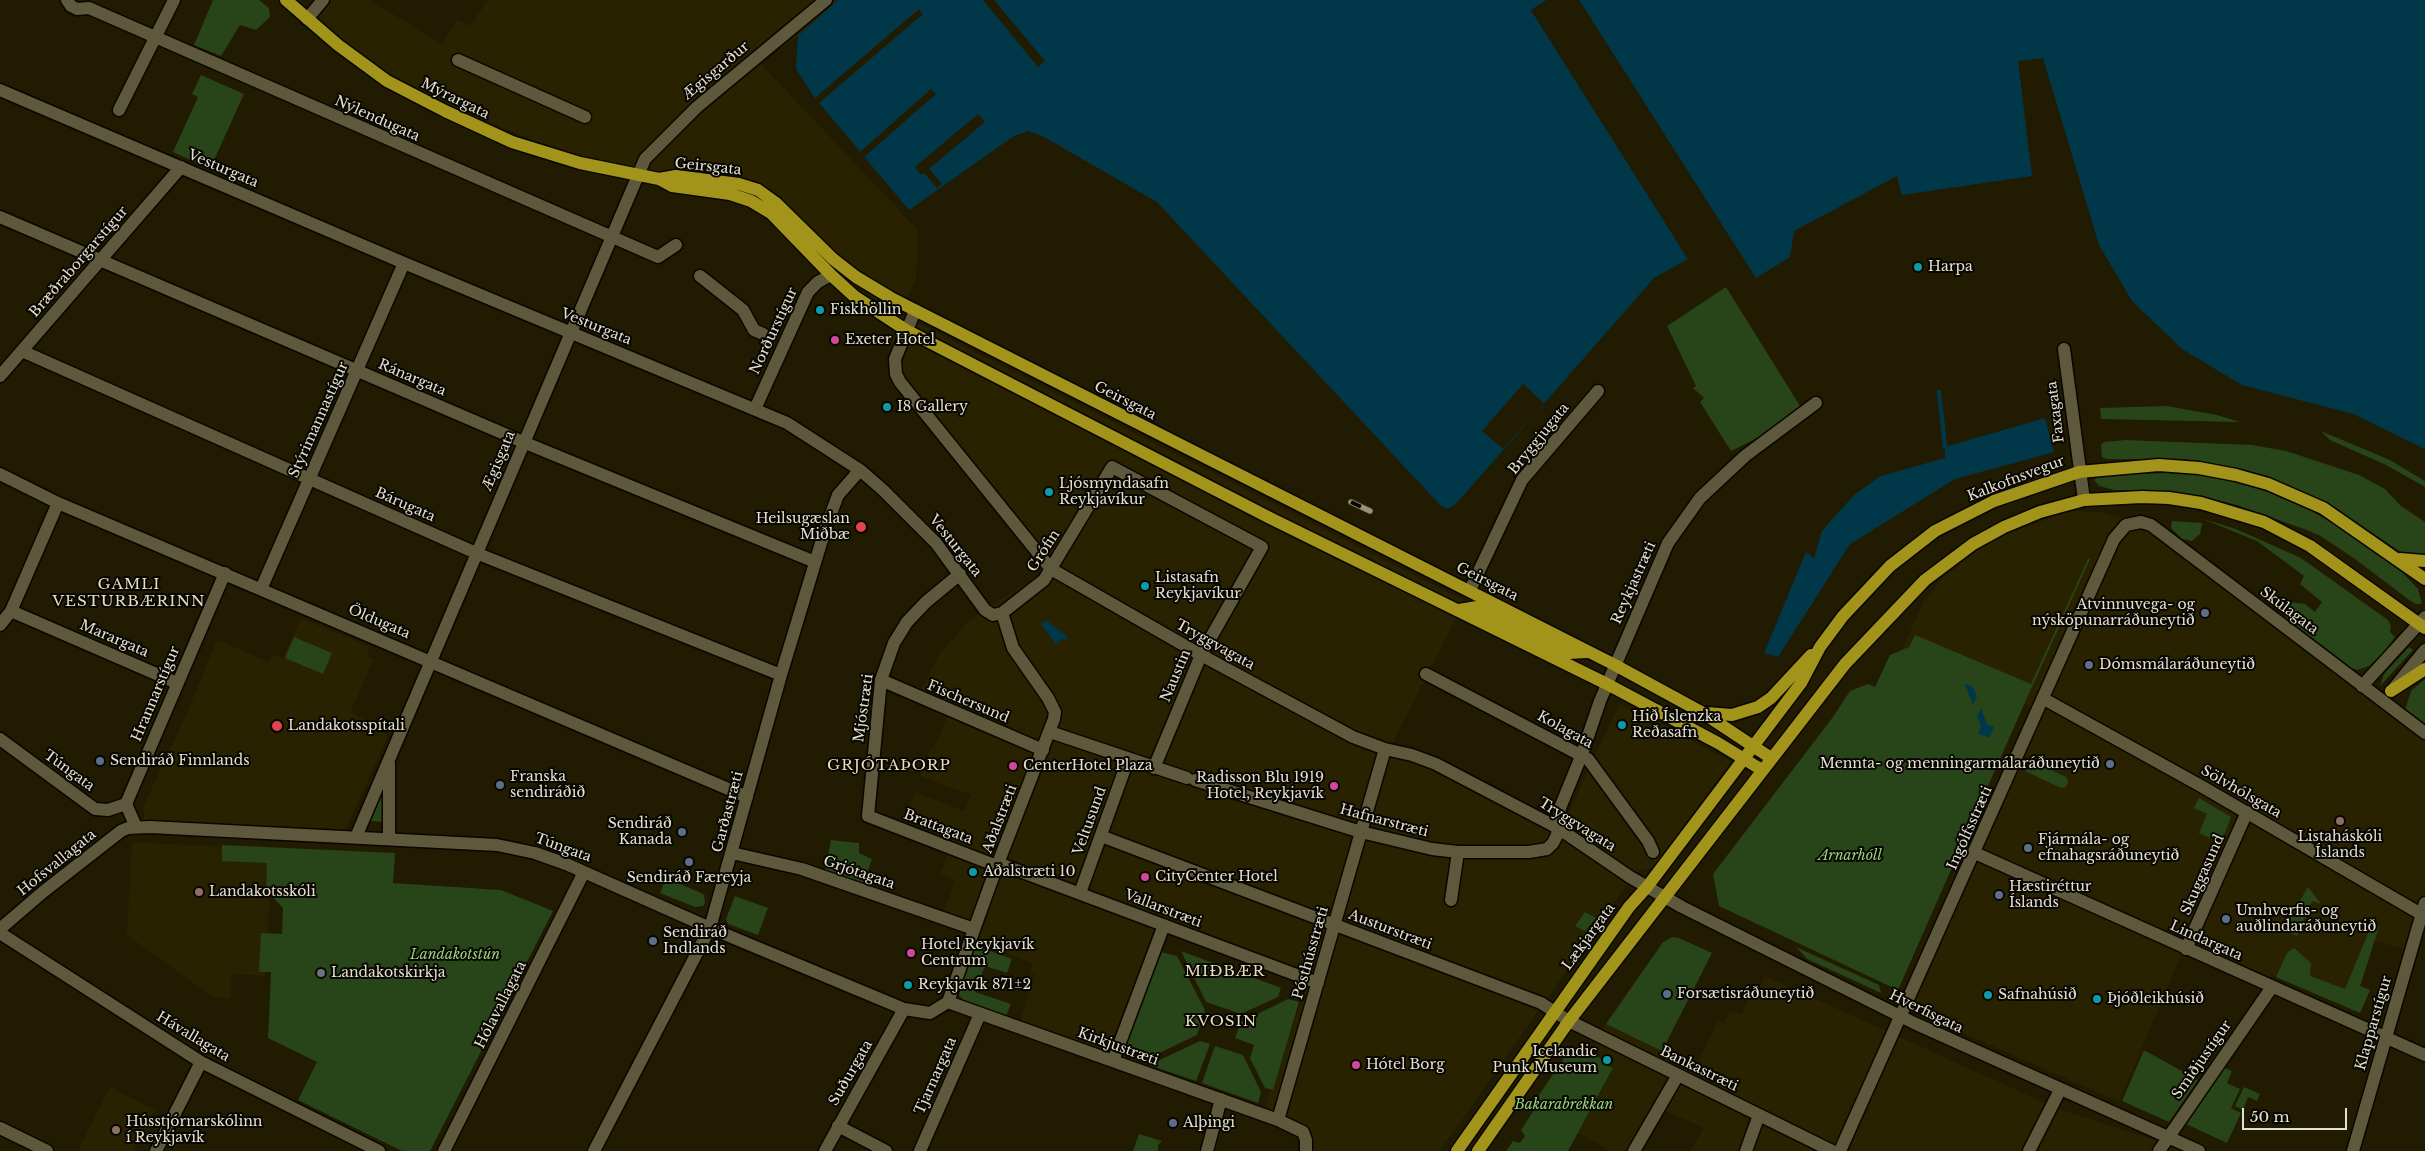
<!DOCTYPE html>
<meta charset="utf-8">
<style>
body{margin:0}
#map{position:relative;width:2425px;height:1151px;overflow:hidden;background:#211b02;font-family:"Libre Baskerville",serif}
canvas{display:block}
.scale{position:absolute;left:2242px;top:1108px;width:105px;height:22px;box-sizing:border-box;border:2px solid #e4e0d1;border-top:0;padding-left:6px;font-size:15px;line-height:18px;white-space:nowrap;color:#e4e0d1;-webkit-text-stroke:4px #080601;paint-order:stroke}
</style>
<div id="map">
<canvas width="2425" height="1151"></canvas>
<div class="scale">50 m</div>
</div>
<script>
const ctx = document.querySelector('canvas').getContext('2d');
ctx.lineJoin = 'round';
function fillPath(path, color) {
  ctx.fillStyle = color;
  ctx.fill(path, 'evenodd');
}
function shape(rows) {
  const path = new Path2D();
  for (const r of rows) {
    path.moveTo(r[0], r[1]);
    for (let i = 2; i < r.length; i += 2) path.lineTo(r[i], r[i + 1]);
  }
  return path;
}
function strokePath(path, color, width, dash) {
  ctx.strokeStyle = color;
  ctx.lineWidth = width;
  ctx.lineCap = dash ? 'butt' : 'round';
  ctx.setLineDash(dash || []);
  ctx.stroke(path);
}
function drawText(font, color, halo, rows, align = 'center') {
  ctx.font = font + ' "Libre Baskerville",serif';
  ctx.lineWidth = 4;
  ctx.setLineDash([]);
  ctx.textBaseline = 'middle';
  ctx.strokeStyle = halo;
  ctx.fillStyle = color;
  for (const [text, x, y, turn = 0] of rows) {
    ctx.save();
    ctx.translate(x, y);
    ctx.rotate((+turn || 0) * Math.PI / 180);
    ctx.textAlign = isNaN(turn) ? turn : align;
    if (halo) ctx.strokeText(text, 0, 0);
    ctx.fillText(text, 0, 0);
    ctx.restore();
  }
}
const built = shape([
 [327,0,370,0,442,44,457,20,470,26,488,0,838,0,798,36,760,63,918,230,916,280,898,313,1465,601,1391,746,1563,825,1619,704,1731,761,1655,866,1635,873,1440,1151,1308,1151,1308,1139,1268,1113,1265,1107,1310,977,1168,927,1122,1058,1020,1021,1035,975,1030,972,1033,963,971,940,974,929,942,916,955,880,940,874,955,833,946,829,943,836,904,820,915,792,964,811,971,795,920,776,931,747,934,748,951,708,920,692,940,653,970,620,1047,569,891,367,890,351,897,313,848,281,775,208,749,193,591,163,387,81,307,19],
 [1351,497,1373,508,1369,515,1347,504],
 [2070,511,2102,512,2148,527,2425,740,2425,894,2407,950,2374,941,2360,986,2370,990,2360,1013,2272,975,2268,981,2186,944,2119,1102,1909,1009,2038,710,1902,649,1923,603,1943,577,1976,550,2009,533],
 [301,618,370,647,367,656,374,659,351,711,388,736,344,833,144,824,144,805,186,715,217,640,269,662,272,654,283,659],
 [132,842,272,849,265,976,232,974,230,998,213,997,127,935],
 [1765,976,2056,1108,2158,1141,2181,1151,1690,1151,1704,1128,1664,1110,1641,1151,1611,1151,1578,1133,1613,1069,1604,1064,1605,1060,1590,1053,1606,1024,1696,1067,1718,1020,1724,1023,1730,1010,1741,1015,1749,998,1754,1000],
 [110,1087,155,1110,133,1151,78,1151]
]);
const green = shape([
 [213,0,259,0,269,8,270,17,256,30,240,25,221,56,194,45],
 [201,75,244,94,210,169,173,152,198,97,192,94],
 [1726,287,1805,414,1731,451,1700,402,1704,398,1693,388,1696,386,1667,326],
 [2167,406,2217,415,2240,422,2101,419,2100,408],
 [2321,431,2390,460,2425,481,2425,487,2386,465,2330,440],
 [2126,440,2252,445,2286,451,2359,475,2385,489,2401,506,2425,522,2425,556,2408,554,2399,551,2327,502,2270,477,2238,468,2184,459,2107,459,2102,457,2101,445,2104,442],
 [2168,473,2199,475,2235,482,2265,491,2309,510,2347,531,2402,572,2418,589,2422,604,2416,604,2408,599,2355,559,2319,535,2304,529,2237,505,2201,496,2155,490,2115,490,2099,486,2094,480,2098,477,2128,474],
 [2203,519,2236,529,2301,558,2388,620,2391,626,2390,632,2395,637,2384,653,2369,666,2357,670,2351,668,2287,619,2284,612,2289,602,2305,604,2315,612,2322,602,2300,584,2304,576,2257,541],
 [2172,521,2202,523,2200,534,2192,541,2182,539,2171,528],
 [2088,559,2090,559,2026,700,1898,990,1719,906,1713,874,1833,717,1850,691,1868,684,1875,687,1890,655,1909,647,1915,635,2031,684],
 [294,637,332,653,323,674,285,658],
 [2409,647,2413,650,2380,686,2384,674],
 [2425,679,2425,725,2405,710,2411,691],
 [2030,760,2066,777,2068,781,2066,787,2061,788,2025,771],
 [384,793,385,822,369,821,381,794],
 [2199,798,2231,817,2221,843,2199,833,2207,814,2194,808],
 [831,840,859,843,859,853,872,859,862,887,825,870],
 [222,845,395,853,393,883,501,890,553,911,430,1151,402,1151,298,1100,317,1062,268,1038,271,972,259,972,261,933,282,934,283,908,266,890,267,863,222,861],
 [666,878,701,893,704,895,705,903,703,906,695,907,660,893],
 [2308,887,2321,904,2312,901,2297,936,2283,930],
 [735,896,768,908,758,935,728,924,726,919],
 [1585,912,1596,918,1585,931,1575,926],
 [2372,924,2379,927,2360,986,2370,990,2360,1013,2276,977,2287,953,2294,948,2311,963,2310,976,2345,989],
 [1672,937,1679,938,1712,953,1662,1051,1606,1024,1663,942],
 [974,945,1012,959,1007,973,985,966,975,992,1011,1004,1006,1016,964,1001,959,995,958,990],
 [1796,947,1879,985,1881,993,1807,959],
 [1181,951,1281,988,1278,997,1241,1014,1206,1002],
 [1161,952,1177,956,1205,1010,1197,1035,1155,1055,1126,1045],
 [1288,999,1299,1002,1273,1090,1265,1088,1250,1058,1254,1045,1235,1038,1241,1022],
 [1200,1041,1210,1044,1196,1081,1149,1065],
 [1215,1046,1243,1055,1261,1092,1258,1103,1202,1083],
 [1576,1048,1605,1060,1604,1064,1613,1068,1568,1151,1506,1151,1513,1141,1520,1143,1525,1136,1521,1130,1536,1107,1535,1101,1568,1052],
 [2144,1050,2198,1080,2169,1122,2122,1101],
 [2225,1068,2232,1071,2227,1083,2240,1089,2231,1108,2241,1113,2227,1143,2186,1124],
 [2244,1087,2260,1094,2257,1101,2248,1097,2243,1110,2235,1106],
 [1139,1134,1162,1141,1158,1145,1158,1151,1133,1151]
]);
const water = shape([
 [838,0,1547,0,1531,10,1688,259,1654,278,1456,504,1447,509,1441,506,1157,202,1044,137,1029,131,1014,136,909,210,815,98,796,69,798,36],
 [1579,0,2425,0,2425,449,2353,414,2242,385,2182,349,2132,301,2099,245,2043,58,2018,61,2032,176,1902,195,1897,176,1794,231,1790,257,1756,278],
 [2045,418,2054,452,1955,479,1850,544,1778,657,1764,653,1806,552,1814,558,1822,531,1855,494,1881,476,1945,458,1945,447],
 [1046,620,1068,637,1067,640,1062,639,1056,644,1041,624],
 [1964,683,1973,687,1977,697,1973,705],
 [1981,708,1987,724,1994,727,1989,738,1978,733,1981,727,1977,716]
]);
const pier = shape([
 [983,0,994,0,1045,61,1038,67],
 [1547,0,1549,0,1548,2,1534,11,1690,257,1688,259,1531,10],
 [1577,0,1579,0,1727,234,1725,235],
 [919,9,923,14,819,103,815,98],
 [931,89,936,94,864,157,860,152],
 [978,114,985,122,929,169,942,184,937,188,924,173,921,175,915,167],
 [1523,384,1544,403,1503,449,1482,431]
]);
const stream = shape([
 [1939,392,1945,447]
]);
const minorTunnel = shape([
 [763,334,777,340]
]);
const minor = shape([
 [67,0,71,6,77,9,89,8,658,257,676,245],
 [307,19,323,0],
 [458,60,585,117],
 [0,90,404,263,787,423,860,470,883,490,936,543,985,610,993,615,1002,613,1044,580,1112,467,1262,547,1201,655,1154,768],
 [119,110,174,0],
 [0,217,523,442,815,562],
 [700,276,743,310,754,330,763,334],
 [915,311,895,359,896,374,900,382,1051,569,1201,655,1353,737,1385,749,1412,755,1436,764,1558,828,1630,877,1682,907,1914,1023,2199,1151],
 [2064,349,2084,500],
 [22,351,476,553,781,675],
 [0,376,181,167],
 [755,409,808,292,818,282,831,275],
 [0,474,58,503,747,797],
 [960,574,926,602,907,622,894,643,881,680,868,816,997,866],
 [261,589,404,263],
 [1470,590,1522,480,1598,391],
 [11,611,177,683],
 [0,625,11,611,58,503],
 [1426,674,1588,759,1648,841,1653,852],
 [881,680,1043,750],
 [2362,686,2425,617],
 [2394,688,2425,650],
 [2044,699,2201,786,2421,914],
 [1050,732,1187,778],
 [0,739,95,809,108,810,126,804],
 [1195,780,1361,832,1432,849,1458,852,1529,852,1547,849,1553,843,1557,835,1560,808,1582,754,1600,701,1668,543,1700,498,1745,456,1816,403],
 [136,827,126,804,225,573],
 [1101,836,1541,1003,1569,1021,1832,1151],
 [356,837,645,159,697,107,826,0],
 [389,839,389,764],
 [732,853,802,869,974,929],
 [1975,853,2425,1055],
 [998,863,1318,983],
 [1080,893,1128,760],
 [1451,900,1458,852],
 [0,929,43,892,121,831,128,828,150,827,497,845,535,853,566,864,710,928,904,1009,930,1013,948,1002,997,866,1054,719,1055,712,1048,698,1013,648,1002,613],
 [0,933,201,1062,379,1151],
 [2186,949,2247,812],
 [948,1002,1278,1120,1303,1132,1306,1140,1306,1151],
 [1113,1061,1164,925],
 [1278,1120,1385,749],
 [838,1126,886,1151],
 [0,1128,47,1151],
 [156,1151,201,1062],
 [444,1151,584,872],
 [594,1151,710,928,781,675,825,530,838,495,860,470],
 [825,1151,904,1009],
 [920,1151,980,1014],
 [1207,1151,1221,1099],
 [1634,1151,1678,1075],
 [1746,1151,1759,1115],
 [1840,1151,2114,539,2126,525,2141,522,2151,525,2425,733],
 [2029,1151,2060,1090],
 [2159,1151,2272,987],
 [2353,1151,2425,903]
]);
const major = shape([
 [286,0,338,45,387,81,445,111,512,142,580,163,659,179,672,186,730,194,751,201,771,213,831,275,854,296,906,330,1270,518,1607,684,1718,743,1762,770],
 [659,179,676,176,739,184,758,190,776,203,833,259,856,277,891,298,1615,665,1703,713,1771,758],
 [2400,559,2425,561],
 [1459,610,1477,607,1569,653,1587,652],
 [2391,691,2425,669],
 [1707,713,1732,715,1758,707,1771,698,1811,655],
 [1457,1151,1629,907,1647,887,1801,683,1820,647,1843,616,1890,566,1935,531,1994,501,2079,472,2159,465,2199,468,2236,475,2268,484,2323,508,2425,579],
 [1478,1151,1569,1021,1845,664,1925,580,1973,544,2004,527,2040,512,2084,500,2142,497,2169,498,2201,503,2264,522,2310,546,2425,628]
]);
const rail = shape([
 [1351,502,1370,511]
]);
const markers = [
 [1918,267,5,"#0f9aa8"],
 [820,310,5,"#0f9aa8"],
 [835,340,5,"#d1479c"],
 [887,407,5,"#0f9aa8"],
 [1049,492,5,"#0f9aa8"],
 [861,527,6,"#e0444e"],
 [1145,586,5,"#0f9aa8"],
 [2205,613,5,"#5c6f8a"],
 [2089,665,5,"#5c6f8a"],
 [1622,725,5,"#0f9aa8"],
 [277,726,6,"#e0444e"],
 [100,761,5,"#5c6f8a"],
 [2110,764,5,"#5c6f8a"],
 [1013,766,5,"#d1479c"],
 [500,785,5,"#5c6f8a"],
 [1334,786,5,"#d1479c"],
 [2340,821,5,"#8d6e63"],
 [682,832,5,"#5c6f8a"],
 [2028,848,5,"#5c6f8a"],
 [689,862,5,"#5c6f8a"],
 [973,872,5,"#0f9aa8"],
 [1145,877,5,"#d1479c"],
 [199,892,5,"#8d6e63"],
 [1999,895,5,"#5c6f8a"],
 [2226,919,5,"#5c6f8a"],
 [653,941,5,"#5c6f8a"],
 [911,953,5,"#d1479c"],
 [321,973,5,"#6b7280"],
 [908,985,5,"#0f9aa8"],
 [1667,994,5,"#5c6f8a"],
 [1988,995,5,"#0f9aa8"],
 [2097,999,5,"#0f9aa8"],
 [1607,1060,5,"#0f9aa8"],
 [1356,1065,5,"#d1479c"],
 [1173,1123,5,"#5c6f8a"],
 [116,1130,5,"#8d6e63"]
];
const streetNames = [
 ["Ægisgarður",716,71,-40],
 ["Mýrargata",455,99,26],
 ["Nýlendugata",377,119,24],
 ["Geirsgata",708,167,6],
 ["Vesturgata",223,169,23],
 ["Bræðraborgarstígur",79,262,-49],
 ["Vesturgata",596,327,22],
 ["Norðurstígur",774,331,-65],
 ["Ránargata",412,378,23],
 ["Geirsgata",1125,401,27],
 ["Faxagata",2056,412,-97],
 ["Stýrimannastígur",319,420,-66],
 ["Bryggjugata",1539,439,-51],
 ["Ægisgata",499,461,-67],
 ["Kalkofnsvegur",2016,479,-21],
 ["Bárugata",405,505,24],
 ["Vesturgata",955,546,51],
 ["Grófin",1044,551,-57],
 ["Geirsgata",1487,582,27],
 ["Reykjastræti",1634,583,-66],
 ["Skúlagata",2289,611,37],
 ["Öldugata",379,622,23],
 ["Marargata",114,639,23],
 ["Tryggvagata",1215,645,29],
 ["Naustin",1176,676,-67],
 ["Hrannarstígur",156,694,-67],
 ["Fischersund",968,702,23],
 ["Mjóstræti",864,708,-82],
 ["Kolagata",1565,730,29],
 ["Túngata",69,771,36],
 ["Sölvhólsgata",2241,792,30],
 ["Garðastræti",728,812,-75],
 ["Aðalstræti",1000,819,-69],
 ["Veltusund",1090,821,-70],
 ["Hafnarstræti",1384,821,15],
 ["Tryggvagata",1577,825,32],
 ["Brattagata",938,827,21],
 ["Ingólfsstræti",1970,828,-66],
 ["Túngata",563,848,20],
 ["Hofsvallagata",57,863,-39],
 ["Grjótagata",859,873,19],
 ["Skuggasund",2203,875,-66],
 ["Vallarstræti",1163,909,21],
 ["Austurstræti",1390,930,21],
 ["Lækjargata",1589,937,-54],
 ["Lindargata",2206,941,24],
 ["Pósthússtræti",1311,953,-74],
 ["Hólavallagata",501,1005,-63],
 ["Hverfisgata",1926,1012,26],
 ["Klapparstígur",2374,1023,-74],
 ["Hávallagata",193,1037,31],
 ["Kirkjustræti",1118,1047,20],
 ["Smiðjustígur",2202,1060,-55],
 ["Bankastræti",1699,1069,26],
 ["Suðurgata",851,1073,-60],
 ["Tjarnargata",936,1076,-66]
];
const poiNames = [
 ["Harpa",1928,267],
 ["Fiskhöllin",830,310],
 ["Exeter Hotel",845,340],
 ["I8 Gallery",897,407],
 ["Ljósmyndasafn",1059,484],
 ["Reykjavíkur",1059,500],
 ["Heilsugæslan",850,519,"right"],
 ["Miðbæ",850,535,"right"],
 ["Listasafn",1155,578],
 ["Reykjavíkur",1155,594],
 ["Atvinnuvega- og",2195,605,"right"],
 ["nýsköpunarráðuneytið",2195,621,"right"],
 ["Dómsmálaráðuneytið",2099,665],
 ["Hið Íslenzka",1632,717],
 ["Reðasafn",1632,733],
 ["Landakotsspítali",288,726],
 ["Sendiráð Finnlands",110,761],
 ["Mennta- og menningarmálaráðuneytið",2100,764,"right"],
 ["CenterHotel Plaza",1023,766],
 ["Franska",510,777],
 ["sendiráðið",510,793],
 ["Radisson Blu 1919",1324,778,"right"],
 ["Hotel, Reykjavík",1324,794,"right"],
 ["Sendiráð",672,824,"right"],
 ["Kanada",672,840,"right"],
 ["Listaháskóli",2340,837,"center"],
 ["Íslands",2340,853,"center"],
 ["Fjármála- og",2038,840],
 ["efnahagsráðuneytið",2038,856],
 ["Aðalstræti 10",983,872],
 ["CityCenter Hotel",1155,877],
 ["Sendiráð Færeyja",689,878,"center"],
 ["Hæstiréttur",2009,887],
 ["Íslands",2009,903],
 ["Landakotsskóli",209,892],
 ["Umhverfis- og",2236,911],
 ["auðlindaráðuneytið",2236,927],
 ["Sendiráð",663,933],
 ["Indlands",663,949],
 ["Hotel Reykjavík",921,945],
 ["Centrum",921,961],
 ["Landakotskirkja",331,973],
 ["Reykjavík 871±2",918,985],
 ["Forsætisráðuneytið",1677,994],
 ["Safnahúsið",1998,995],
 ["Þjóðleikhúsið",2107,999],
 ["Icelandic",1597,1052,"right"],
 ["Punk Museum",1597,1068,"right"],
 ["Hótel Borg",1366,1065],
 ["Hússtjórnarskólinn",126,1122],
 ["í Reykjavík",126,1138],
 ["Alþingi",1183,1123]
];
const parkNames = [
 ["Arnarhóll",1850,856],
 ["Landakotstún",455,955],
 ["Bakarabrekkan",1564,1105]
];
const neighbourhoodNames = [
 ["GAMLI",129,585],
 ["VESTURBÆRINN",129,602],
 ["GRJÓTAÞORP",889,766],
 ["MIÐBÆR",1225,972],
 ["KVOSIN",1221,1022]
];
fillPath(built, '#292200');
fillPath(green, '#284419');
fillPath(water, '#013849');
fillPath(pier, '#211b02');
strokePath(stream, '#013849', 4.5);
strokePath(minorTunnel, '#3e3921', 12, [12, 6]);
strokePath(minor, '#0a0600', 15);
strokePath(major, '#0a0600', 15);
strokePath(minor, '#5e583c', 12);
strokePath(major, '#a2941a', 12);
strokePath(rail, '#96917e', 5.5);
strokePath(rail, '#080601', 4, [11]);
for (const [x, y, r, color] of markers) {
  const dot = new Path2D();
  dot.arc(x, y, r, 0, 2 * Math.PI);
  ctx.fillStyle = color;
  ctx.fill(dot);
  strokePath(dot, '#080601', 2);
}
drawText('14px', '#e4e0d1', '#080601', streetNames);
drawText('14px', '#e4e0d1', '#080601', poiNames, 'left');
drawText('italic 14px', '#98d27d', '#080601', parkNames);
ctx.letterSpacing = '1px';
drawText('15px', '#e4debf', '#080601', neighbourhoodNames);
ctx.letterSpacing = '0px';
</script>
